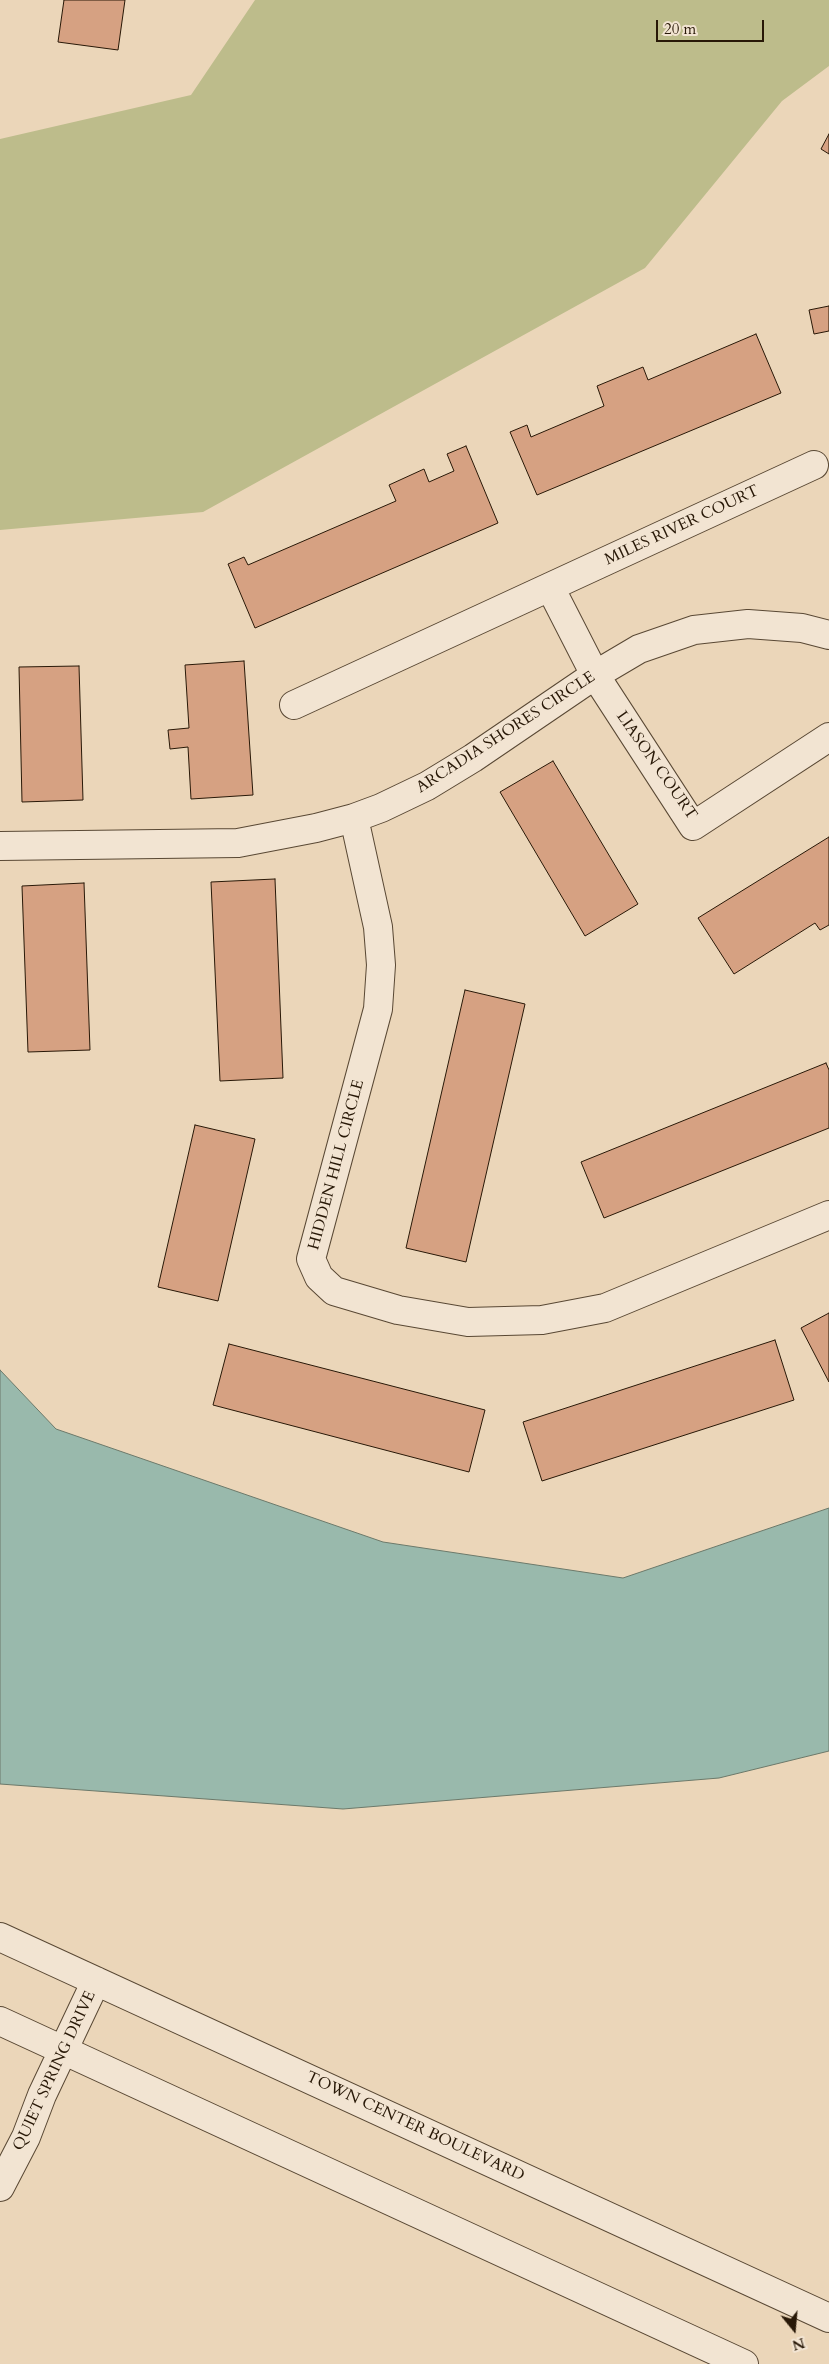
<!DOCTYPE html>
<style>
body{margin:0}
#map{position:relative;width:829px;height:2364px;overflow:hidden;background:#ebd6b9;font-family:Cardo,serif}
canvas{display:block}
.north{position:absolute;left:769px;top:2304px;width:50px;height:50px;-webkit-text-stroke:4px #f2e4d2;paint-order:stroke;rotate:163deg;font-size:14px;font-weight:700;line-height:20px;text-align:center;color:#281807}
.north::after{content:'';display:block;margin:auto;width:18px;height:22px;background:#281807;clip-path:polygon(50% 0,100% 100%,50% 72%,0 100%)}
.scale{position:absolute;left:656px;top:20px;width:108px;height:22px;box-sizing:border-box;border:2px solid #281807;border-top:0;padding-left:6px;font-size:15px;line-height:18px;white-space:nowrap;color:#281807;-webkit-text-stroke:4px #f2e4d2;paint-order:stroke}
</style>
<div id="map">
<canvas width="829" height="2364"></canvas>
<div class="north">N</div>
<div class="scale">20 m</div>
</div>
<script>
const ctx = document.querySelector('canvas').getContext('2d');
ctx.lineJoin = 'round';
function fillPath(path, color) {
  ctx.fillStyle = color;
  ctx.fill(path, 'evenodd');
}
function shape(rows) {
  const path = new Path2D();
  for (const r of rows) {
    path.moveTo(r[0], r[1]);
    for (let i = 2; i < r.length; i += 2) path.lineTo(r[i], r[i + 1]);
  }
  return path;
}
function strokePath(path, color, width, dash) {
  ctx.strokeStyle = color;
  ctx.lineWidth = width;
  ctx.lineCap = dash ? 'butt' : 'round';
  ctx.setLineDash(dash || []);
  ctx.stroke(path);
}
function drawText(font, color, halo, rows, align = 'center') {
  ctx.font = font + ' Cardo,serif';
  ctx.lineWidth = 4;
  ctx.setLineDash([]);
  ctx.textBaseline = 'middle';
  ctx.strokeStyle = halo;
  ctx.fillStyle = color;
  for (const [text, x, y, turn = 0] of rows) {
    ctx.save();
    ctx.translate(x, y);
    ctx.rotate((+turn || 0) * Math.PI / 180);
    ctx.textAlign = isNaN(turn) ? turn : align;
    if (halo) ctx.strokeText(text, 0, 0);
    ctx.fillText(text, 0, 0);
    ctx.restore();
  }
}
const green = shape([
 [255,0,829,0,829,66,782,101,645,268,203,512,0,530,0,139,191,95]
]);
const water = shape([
 [0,1370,56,1429,383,1542,623,1578,829,1508,829,1751,719,1778,343,1809,0,1784,0,1370]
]);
const building = shape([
 [64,0,125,0,118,50,58,42,64,0],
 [829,134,829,154,821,149,829,134],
 [829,306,829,331,814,334,809,310,829,306],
 [756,334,781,393,537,495,510,432,527,425,531,437,604,406,597,386,643,367,648,380,756,334],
 [466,446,498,523,255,628,228,564,244,557,248,565,396,501,389,485,424,469,429,482,454,471,447,454,466,446],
 [244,661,253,795,191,799,188,747,170,749,168,730,189,728,185,665,244,661],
 [79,666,83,800,22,802,19,667,79,666],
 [553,761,638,904,585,936,500,792,553,761],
 [829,837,829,925,820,930,815,923,734,974,698,918,829,837],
 [275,879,283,1078,220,1081,211,882,275,879],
 [84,883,90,1050,28,1052,22,886,84,883],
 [465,990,525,1004,466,1262,406,1248,465,990],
 [826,1063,829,1070,829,1128,604,1218,581,1162,826,1063],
 [195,1125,255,1139,218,1301,158,1287,195,1125],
 [829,1313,829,1382,801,1328,829,1313],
 [775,1340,794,1400,542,1481,523,1422,775,1340],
 [229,1344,485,1410,469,1472,213,1405,229,1344]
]);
const minor = shape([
 [550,587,595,675,693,826,829,737],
 [294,705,814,465],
 [354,818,378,927,381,965,378,1009,311,1259,319,1277,334,1291,398,1310,468,1322,542,1320,605,1308,829,1215],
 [0,846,238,843,316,828,354,818,381,808,427,786,473,758,595,675,639,649,694,630,748,624,802,628,829,635],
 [0,1937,829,2318],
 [0,2021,744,2364],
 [0,2187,26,2137,42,2095,96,1981]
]);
const streetNames = [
 ["MILES RIVER COURT",682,526,-25],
 ["ARCADIA SHORES CIRCLE",506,733,-33],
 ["LIASON COURT",656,766,55],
 ["HIDDEN HILL CIRCLE",337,1165,-75],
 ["QUIET SPRING DRIVE",55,2071,-65],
 ["TOWN CENTER BOULEVARD",415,2127,25]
];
fillPath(green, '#bdbc8b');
fillPath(water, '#99b9ac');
strokePath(water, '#6c796a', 1);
fillPath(building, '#d6a182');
strokePath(building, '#281807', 1);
strokePath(minor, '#594834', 30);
strokePath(minor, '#f2e4d2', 28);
drawText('16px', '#281807', '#f2e4d2', streetNames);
</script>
